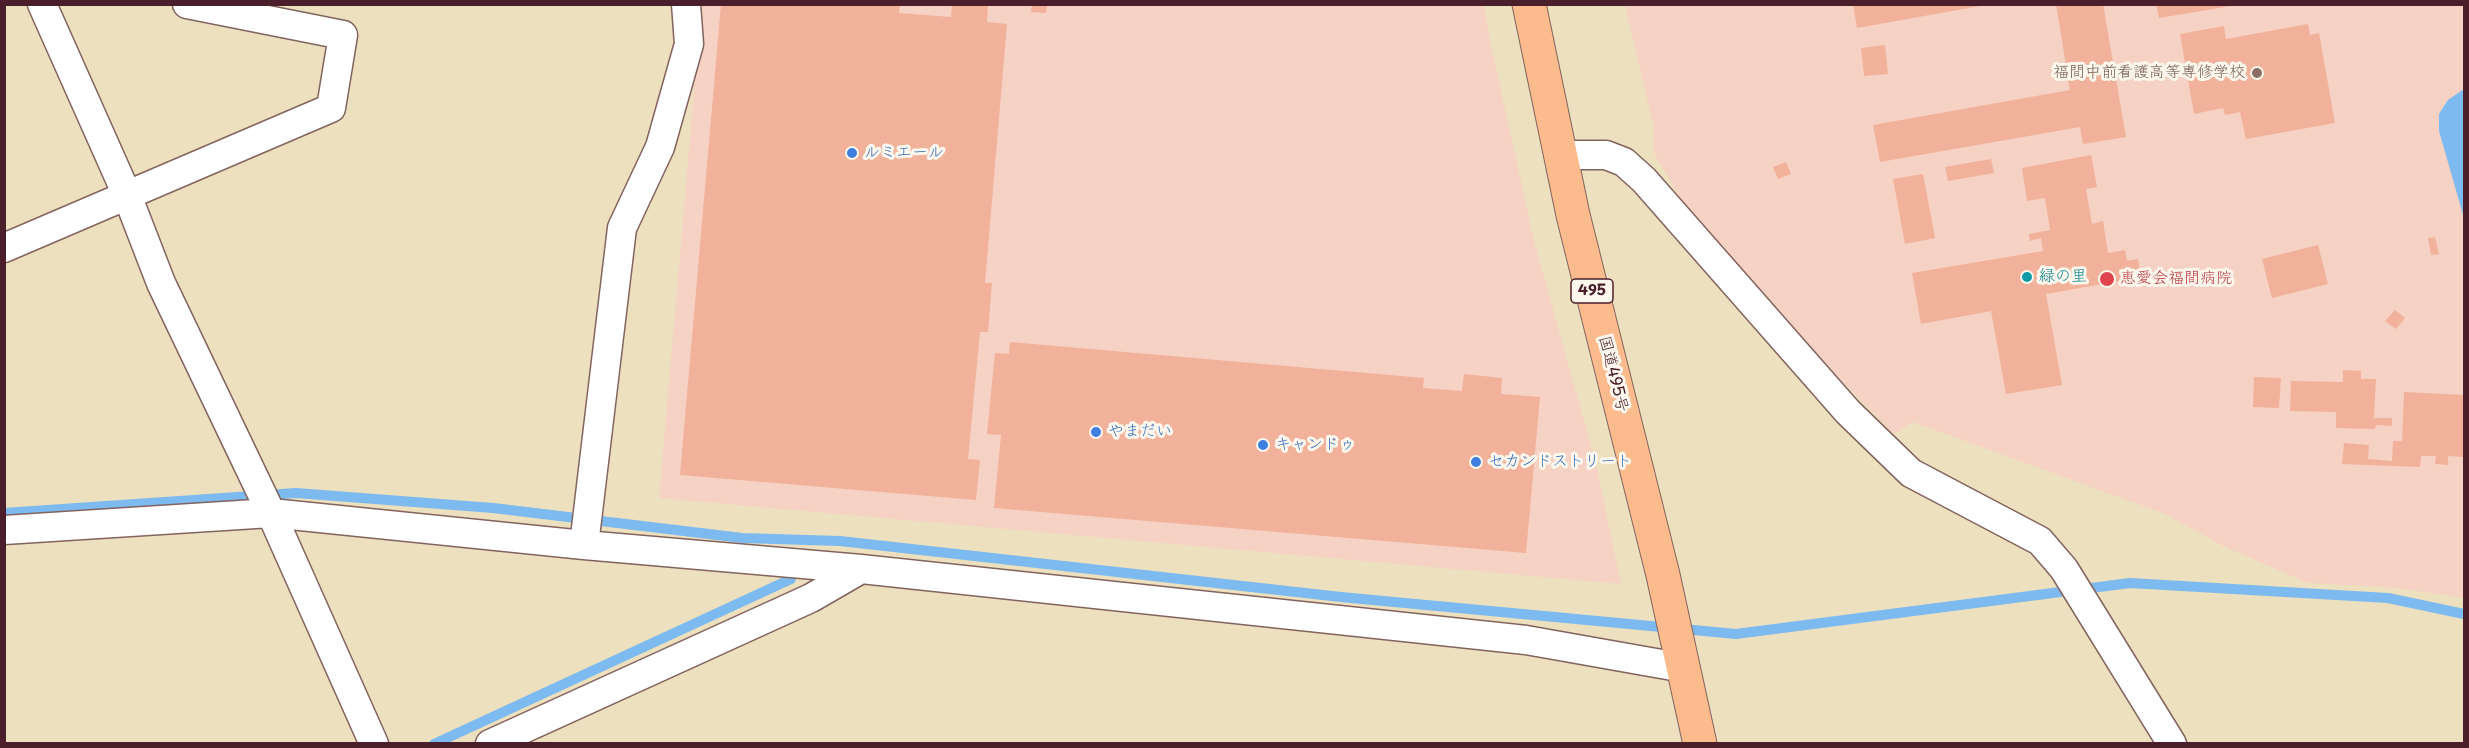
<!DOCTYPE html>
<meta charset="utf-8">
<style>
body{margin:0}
#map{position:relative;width:2469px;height:748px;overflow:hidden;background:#ece0be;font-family:"Playpen Sans",sans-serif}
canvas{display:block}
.frame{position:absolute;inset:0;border:6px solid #4a1f2b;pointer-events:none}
</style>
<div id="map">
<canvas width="2469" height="748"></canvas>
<div class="frame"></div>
</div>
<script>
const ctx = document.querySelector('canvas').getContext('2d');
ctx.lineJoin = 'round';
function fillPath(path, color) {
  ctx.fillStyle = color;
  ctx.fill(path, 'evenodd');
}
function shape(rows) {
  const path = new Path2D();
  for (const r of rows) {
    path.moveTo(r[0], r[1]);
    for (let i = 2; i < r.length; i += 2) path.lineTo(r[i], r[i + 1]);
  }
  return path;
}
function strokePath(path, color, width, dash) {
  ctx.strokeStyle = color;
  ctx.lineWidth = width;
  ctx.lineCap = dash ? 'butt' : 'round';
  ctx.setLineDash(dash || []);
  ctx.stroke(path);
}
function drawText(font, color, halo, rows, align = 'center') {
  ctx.font = font + ' "Playpen Sans","Klee One",sans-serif';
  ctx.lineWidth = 6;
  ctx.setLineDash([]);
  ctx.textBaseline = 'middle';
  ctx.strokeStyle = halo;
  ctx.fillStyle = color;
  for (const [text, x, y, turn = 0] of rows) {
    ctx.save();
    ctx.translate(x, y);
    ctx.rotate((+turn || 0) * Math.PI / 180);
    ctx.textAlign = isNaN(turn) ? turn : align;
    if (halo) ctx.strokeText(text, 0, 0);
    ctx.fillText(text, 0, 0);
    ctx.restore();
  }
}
const built = shape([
 [695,5,1484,5,1491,45,1534,241,1596,464,1621,584,659,498,698,45],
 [1625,5,2464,5,2464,598,2398,588,2308,583,2223,546,2165,514,1913,422,1894,434,1811,350,1686,208,1653,151,1654,128]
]);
const water = shape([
 [2464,89,2464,218,2439,131,2439,114,2448,100]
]);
const stream = shape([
 [4,513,296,493,493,508,742,538,840,541,1341,597,1736,634,2130,583,2388,598,2464,614],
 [434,744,791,579]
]);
const building = shape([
 [721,4,900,4,899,13,951,17,952,4,988,4,987,22,1007,24,985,283,992,283,988,332,980,332,968,459,980,460,976,500,680,475],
 [1032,4,1047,4,1046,13,1031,12],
 [1853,4,1980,4,1980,6,1857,28],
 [2056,4,2103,4,2126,137,2083,144,2080,127,1880,162,1873,125,2070,90],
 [2156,4,2231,4,2231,6,2159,18],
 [2308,24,2310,35,2319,33,2335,123,2246,139,2240,112,2225,115,2223,108,2194,114,2180,34,2224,26,2226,39],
 [1885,45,1888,74,1864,76,1861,48],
 [2091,155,2097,187,2086,189,2092,224,2103,221,2108,253,2125,250,2127,261,2138,259,2142,283,2120,286,2119,281,2046,294,2062,385,2006,394,1991,311,1921,324,1912,273,2043,251,2041,238,2030,241,2029,234,2050,230,2045,198,2027,201,2022,168],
 [1991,159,1994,173,1948,181,1945,167],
 [1786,162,1791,174,1778,179,1773,167],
 [1923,174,1935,238,1905,244,1893,179],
 [2435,237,2439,254,2431,255,2428,238],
 [2318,245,2328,284,2272,298,2262,259],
 [2395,310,2405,318,2396,329,2385,321],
 [1010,342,1424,378,1423,388,1462,391,1464,374,1502,378,1501,394,1540,397,1526,553,994,508,1001,435,987,434,995,353,1009,354],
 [2343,370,2361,371,2361,379,2376,379,2374,418,2392,418,2392,426,2376,425,2375,429,2336,428,2336,412,2290,411,2291,381,2343,382],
 [2254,377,2281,378,2279,408,2253,407],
 [2404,392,2464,395,2463,457,2448,456,2448,465,2435,464,2436,456,2421,456,2420,467,2342,464,2344,443,2369,445,2368,459,2392,461,2393,441,2402,441]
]);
const street = shape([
 [42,4,127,195,161,283,271,513,374,744],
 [1559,155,1606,155,1624,162,1644,180,1848,412,1911,473,2040,541,2064,569,2172,744],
 [4,248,331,108,343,35,187,4],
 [4,530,271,513,584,545,861,569,1526,640,1684,668],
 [584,545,622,228,660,147,689,44,686,4],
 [490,744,811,598,861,569]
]);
const highway = shape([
 [1529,4,1573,215,1663,575,1700,744]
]);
const markers = [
 [2257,73,6,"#8d6e63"],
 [852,153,6,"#3f7fe0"],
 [2027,277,6,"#0f9aa8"],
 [2107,279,8,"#e0444e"],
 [1096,432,6,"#3f7fe0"],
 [1263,445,6,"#3f7fe0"],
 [1476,462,6,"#3f7fe0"]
];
const shields = [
 [1592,291,42]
];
const shieldNames = [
 ["495",1592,291]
];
const educationNames = [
 ["福間中前看護高等専修学校",2245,73]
];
const shopNames = [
 ["ルミエール",864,153],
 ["やまだい",1108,432],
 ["キャンドゥ",1275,445],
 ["セカンドストリート",1488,462]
];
const cultureNames = [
 ["緑の里",2039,277]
];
const healthNames = [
 ["恵愛会福間病院",2120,279]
];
const streetNames = [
 ["国道495号",1613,374,76]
];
fillPath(built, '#f6d2c4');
fillPath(water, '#7dbaf0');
strokePath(stream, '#7dbaf0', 10);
fillPath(building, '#f2b19a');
strokePath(street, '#83635e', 31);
strokePath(highway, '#83635e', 35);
strokePath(street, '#fff', 28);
strokePath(highway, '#fbbb8c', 33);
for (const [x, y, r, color] of markers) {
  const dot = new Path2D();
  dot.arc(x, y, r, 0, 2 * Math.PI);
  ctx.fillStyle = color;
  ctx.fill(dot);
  strokePath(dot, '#fbf7ec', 2);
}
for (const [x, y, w] of shields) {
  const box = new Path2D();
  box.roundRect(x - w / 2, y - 12, w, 24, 4.5);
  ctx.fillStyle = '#fbf7ec';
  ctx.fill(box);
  strokePath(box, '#4a1f2b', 1.5);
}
drawText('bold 15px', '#4a1f2b', null, shieldNames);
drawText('16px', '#785e54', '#fbf7ec', educationNames, 'right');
drawText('16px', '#366cbe', '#fbf7ec', shopNames, 'left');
drawText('16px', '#0d838f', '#fbf7ec', cultureNames, 'left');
drawText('16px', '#be3a42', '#fbf7ec', healthNames, 'left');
drawText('16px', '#4a1f2b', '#fbf7ec', streetNames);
</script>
